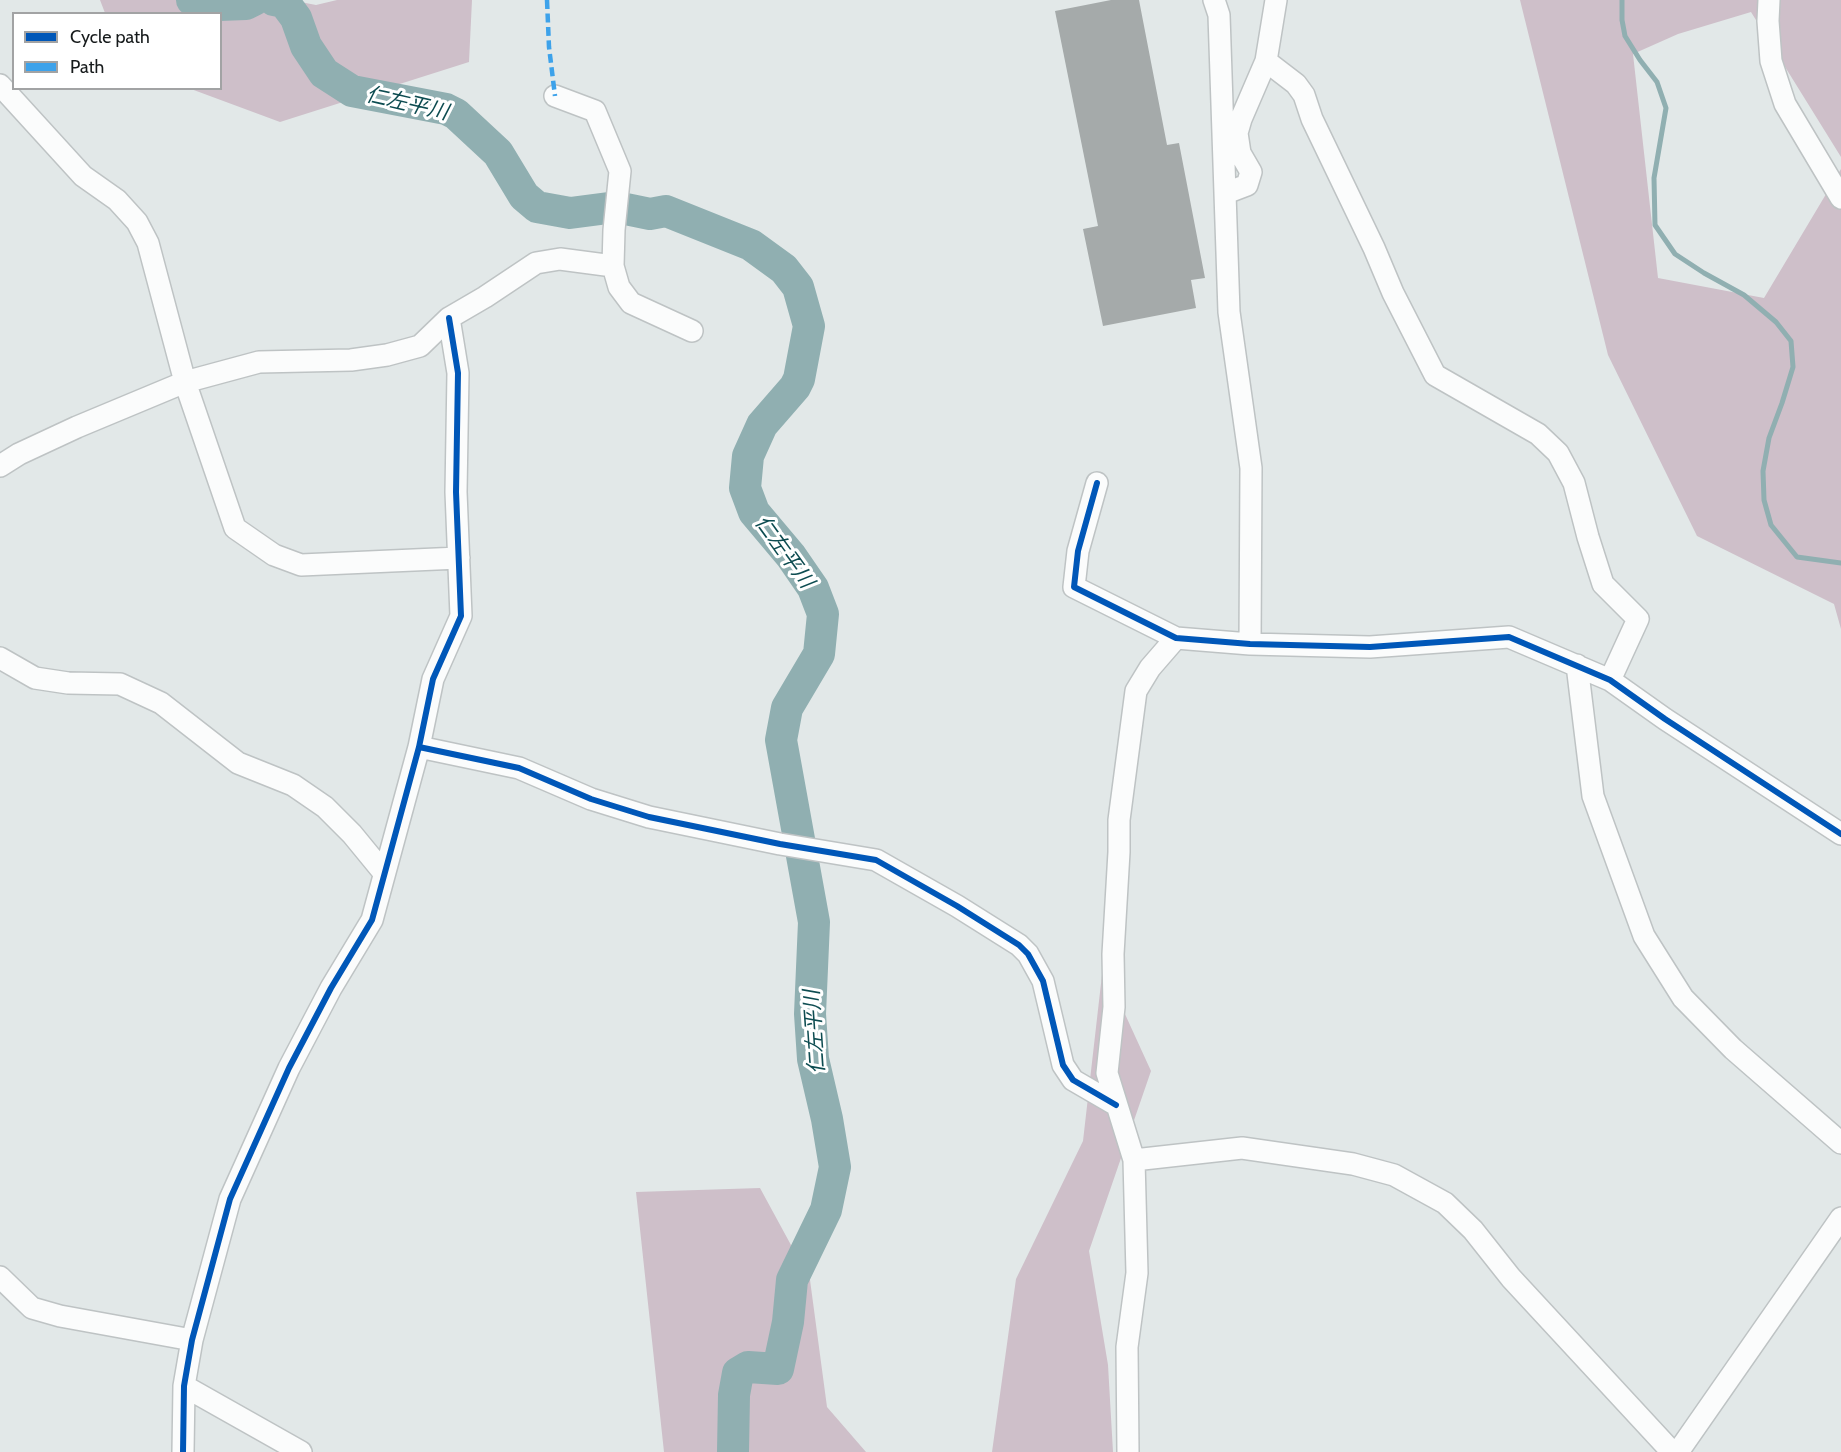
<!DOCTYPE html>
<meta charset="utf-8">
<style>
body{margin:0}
#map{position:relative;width:1841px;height:1452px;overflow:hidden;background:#e2e8e8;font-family:Cabin,sans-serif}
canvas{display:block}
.legend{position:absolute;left:12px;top:12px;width:210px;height:78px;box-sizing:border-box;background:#fff;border:2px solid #a2a3a4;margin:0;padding:8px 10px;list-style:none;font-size:18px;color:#161a1b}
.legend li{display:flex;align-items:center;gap:12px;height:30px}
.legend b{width:30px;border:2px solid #a2a3a4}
</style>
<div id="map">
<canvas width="1841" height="1452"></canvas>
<ul class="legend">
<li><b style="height:8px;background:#0057b8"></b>Cycle path</li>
<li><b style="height:8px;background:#3da2ea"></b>Path</li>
</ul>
</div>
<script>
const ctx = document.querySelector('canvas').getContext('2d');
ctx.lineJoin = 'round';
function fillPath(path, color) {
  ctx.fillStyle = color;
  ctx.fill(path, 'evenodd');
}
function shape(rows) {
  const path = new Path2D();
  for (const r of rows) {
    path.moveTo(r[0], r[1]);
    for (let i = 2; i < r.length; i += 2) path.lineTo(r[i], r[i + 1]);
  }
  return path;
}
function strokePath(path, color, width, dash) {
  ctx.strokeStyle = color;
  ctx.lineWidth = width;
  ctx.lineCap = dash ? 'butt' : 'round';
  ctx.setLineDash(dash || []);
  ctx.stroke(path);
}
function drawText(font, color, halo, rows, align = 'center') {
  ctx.font = font + ' Cabin,"Noto Sans JP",sans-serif';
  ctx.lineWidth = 6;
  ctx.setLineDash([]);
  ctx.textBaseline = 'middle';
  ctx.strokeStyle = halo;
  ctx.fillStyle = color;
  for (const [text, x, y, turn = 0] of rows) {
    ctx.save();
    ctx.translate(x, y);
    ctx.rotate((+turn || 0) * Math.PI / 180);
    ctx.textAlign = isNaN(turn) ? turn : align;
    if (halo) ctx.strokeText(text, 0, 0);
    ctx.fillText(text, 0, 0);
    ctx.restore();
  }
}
const forest = shape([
 [100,0,290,0,316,5,337,0,472,0,469,62,280,122,191,89,220,88,220,14,105,13],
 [1520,0,1841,0,1841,157,1751,12,1678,34,1633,54,1658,278,1764,298,1841,169,1841,629,1834,604,1697,536,1608,355],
 [1103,966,1151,1071,1089,1251,1108,1365,1113,1452,992,1452,1016,1279,1083,1141],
 [760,1188,810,1280,827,1407,866,1452,664,1452,636,1192]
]);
const stream = shape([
 [1622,0,1622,20,1625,36,1640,60,1657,82,1666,108,1654,178,1655,225,1675,254,1704,273,1744,295,1776,322,1791,341,1793,367,1782,403,1769,438,1763,471,1764,500,1771,525,1797,557,1841,563]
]);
const river = shape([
 [192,0,219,5,246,4,254,0],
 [274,0,284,2,296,18,306,46,324,73,352,91,446,109,456,114,498,153,524,196,537,207,570,213,616,207,650,214,666,211,751,245,784,269,798,287,809,326,799,379,795,387,762,425,748,456,745,488,754,512,791,556,813,588,823,614,819,654,787,708,781,740,814,922,810,1014,813,1059,827,1119,835,1167,826,1210,792,1280,788,1322,778,1369,748,1367,738,1373,734,1395,733,1452]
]);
const building = shape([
 [1111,0,1139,0,1167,145,1179,143,1205,278,1191,280,1196,308,1103,326,1083,229,1098,226,1055,11]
]);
const minor = shape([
 [1214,0,1219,15,1229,312,1251,468,1250,644],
 [1769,0,1768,21,1771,61,1785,104,1841,198],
 [1266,61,1296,84,1304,95,1312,119,1374,248,1393,293,1435,375,1538,434,1558,453,1574,483,1588,537,1603,584,1638,619,1610,680],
 [0,85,83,176,117,200,137,222,148,243,185,382,235,528,274,555,301,565,459,558],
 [1226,193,1247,185,1251,172,1240,153,1237,133,1241,119,1266,61,1276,0],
 [613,266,619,287,631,303,692,331],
 [0,466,19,454,77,427,185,382,259,362,351,360,387,355,420,346,449,318,485,297,536,263,560,259,613,266,614,230,620,171,595,111,555,96],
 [1097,483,1078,551,1074,587,1176,638,1250,644,1370,647,1509,637,1610,680,1665,719,1841,834],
 [0,658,35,678,68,683,120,684,161,703,238,763,293,785,325,807,352,834,384,873],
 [1577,665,1593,796,1644,936,1683,998,1733,1049,1841,1143],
 [419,747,519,768,591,799,649,817,780,844,876,860,957,906,1019,945,1028,954,1043,981,1063,1065,1073,1080,1116,1105],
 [1134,1160,1242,1148,1353,1164,1394,1175,1445,1203,1473,1230,1511,1278,1672,1452],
 [0,1277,32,1308,60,1316,192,1340],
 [184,1386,301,1452],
 [183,1452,184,1386,192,1340,230,1199,289,1068,331,988,372,920,419,747,433,679,461,616,456,492,458,373,449,318],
 [1128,1452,1127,1347,1137,1273,1134,1160,1107,1073,1114,1007,1113,954,1119,852,1119,820,1136,691,1150,668,1176,638],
 [1678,1452,1841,1218]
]);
const quiet = shape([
 [547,0,549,47,555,96]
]);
const cycleway = shape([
 [1097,483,1078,551,1074,587,1176,638,1250,644,1370,647,1509,637,1610,680,1665,719,1841,834],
 [419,747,519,768,591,799,649,817,780,844,876,860,957,906,1019,945,1028,954,1043,981,1063,1065,1073,1080,1116,1105],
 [183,1452,184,1386,192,1340,230,1199,289,1068,331,988,372,920,419,747,433,679,461,616,456,492,458,373,449,318]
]);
const waterNames = [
 ["仁左平川",407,104,13],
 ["仁左平川",784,552,54],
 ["仁左平川",815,1032,-94]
];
fillPath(forest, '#cebfc9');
strokePath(stream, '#90afb1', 5);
strokePath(river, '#90afb1', 32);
fillPath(building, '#a5aaaa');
strokePath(minor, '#bec3c4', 24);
strokePath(minor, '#fbfcfc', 21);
strokePath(quiet, '#3da2ea', 4.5, [9, 4.5]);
strokePath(cycleway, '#0057b8', 6);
drawText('italic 21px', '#0d4c51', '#fff', waterNames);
</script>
